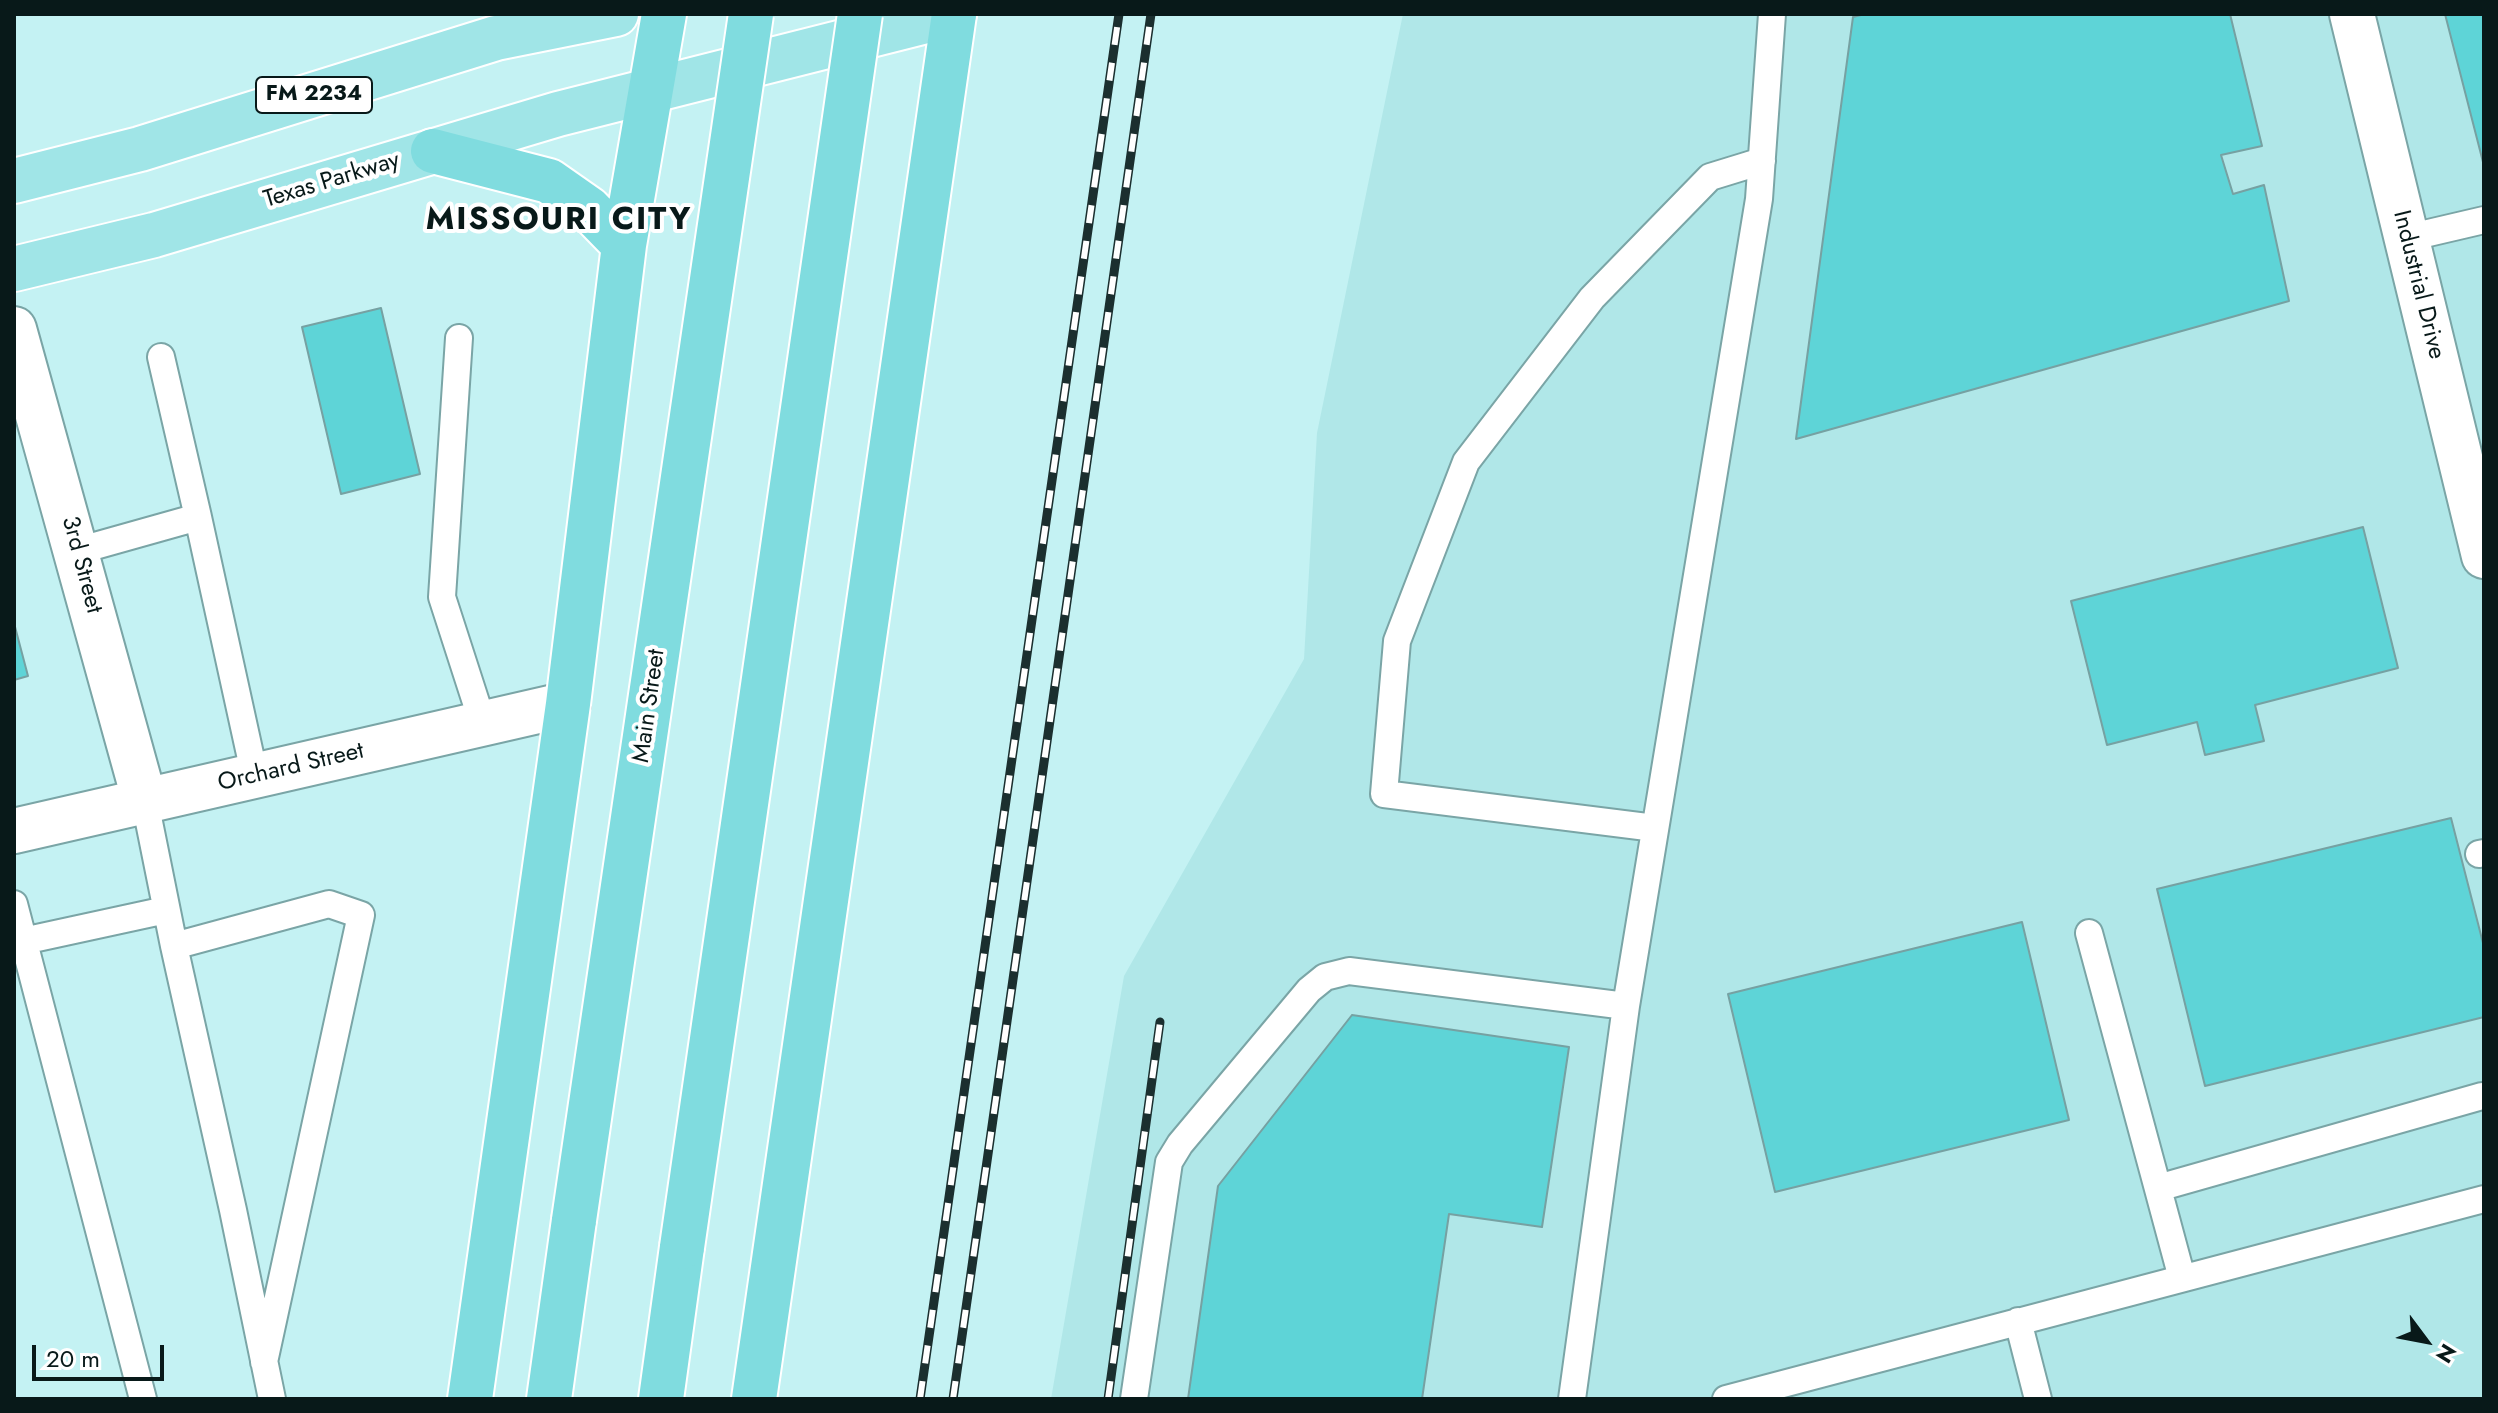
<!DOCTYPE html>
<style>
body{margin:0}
#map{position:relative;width:2498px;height:1413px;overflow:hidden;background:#c4f2f3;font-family:Jost,sans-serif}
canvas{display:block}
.frame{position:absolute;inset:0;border:16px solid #081919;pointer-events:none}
.north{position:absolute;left:2386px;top:1301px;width:80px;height:80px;-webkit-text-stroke:6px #fff;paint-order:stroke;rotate:122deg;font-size:22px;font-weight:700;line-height:32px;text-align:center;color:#081919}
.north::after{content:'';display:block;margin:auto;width:28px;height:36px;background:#081919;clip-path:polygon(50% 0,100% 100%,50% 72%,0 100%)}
.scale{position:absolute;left:32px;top:1345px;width:132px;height:36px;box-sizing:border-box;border:4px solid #081919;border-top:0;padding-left:10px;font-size:24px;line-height:28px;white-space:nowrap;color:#081919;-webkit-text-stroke:6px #fff;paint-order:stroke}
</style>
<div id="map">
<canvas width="2498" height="1413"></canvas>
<div class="frame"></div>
<div class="north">N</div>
<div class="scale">20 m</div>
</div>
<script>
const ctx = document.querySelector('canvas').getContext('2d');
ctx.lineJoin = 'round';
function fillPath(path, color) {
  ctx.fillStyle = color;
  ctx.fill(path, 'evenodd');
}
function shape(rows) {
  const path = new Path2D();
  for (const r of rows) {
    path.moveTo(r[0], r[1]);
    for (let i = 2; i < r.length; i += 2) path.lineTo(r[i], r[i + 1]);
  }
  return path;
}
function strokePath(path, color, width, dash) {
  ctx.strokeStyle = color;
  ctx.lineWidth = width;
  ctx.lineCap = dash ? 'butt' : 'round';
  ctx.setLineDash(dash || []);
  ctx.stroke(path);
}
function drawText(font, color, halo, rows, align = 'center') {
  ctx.font = font + ' Jost,sans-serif';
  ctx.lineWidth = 8;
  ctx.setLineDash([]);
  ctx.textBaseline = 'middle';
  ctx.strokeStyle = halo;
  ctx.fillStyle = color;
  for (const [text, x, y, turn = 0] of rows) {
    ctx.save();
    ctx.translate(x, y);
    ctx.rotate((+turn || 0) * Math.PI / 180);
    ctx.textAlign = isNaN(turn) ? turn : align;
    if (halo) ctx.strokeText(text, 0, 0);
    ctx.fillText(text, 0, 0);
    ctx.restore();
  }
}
const built = shape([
 [1403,14,2484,14,2484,1399,1051,1399,1124,976,1304,659,1317,433]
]);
const building = shape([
 [1865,14,2230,14,2262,146,2221,155,2233,194,2264,185,2289,301,1796,439,1853,17,1865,14],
 [2445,14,2484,14,2484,166,2445,14],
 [381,308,420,474,341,494,302,327,381,308],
 [2363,527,2398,668,2255,705,2264,741,2205,755,2197,722,2107,745,2071,601,2363,527],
 [14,623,28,676,14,680,14,623],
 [2451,818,2484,947,2484,1017,2205,1086,2157,889,2451,818],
 [2022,922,2069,1120,1775,1192,1728,994,2022,922],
 [1352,1015,1569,1047,1542,1227,1449,1214,1422,1399,1188,1399,1218,1186,1352,1015]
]);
const service = shape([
 [2407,238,2484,220],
 [459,338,442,597,483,724],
 [161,357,198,517],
 [77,551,198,517,255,777],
 [145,802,174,946,233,1210,272,1399],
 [1655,828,1384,794,1397,641,1466,462,1592,298,1710,177,1762,161],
 [2479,854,2484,853],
 [14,904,143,1399],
 [2089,933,2182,1278],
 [14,943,166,910],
 [174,946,329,904,361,915,264,1362],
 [2158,1188,2482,1096],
 [2018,1321,2038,1399],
 [1134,1399,1169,1162,1180,1144,1309,990,1325,977,1349,971,1626,1006],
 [1572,1399,1626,1006,1759,199,1772,14],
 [1726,1399,2484,1199]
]);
const minor = shape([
 [2352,14,2484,556],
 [14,329,145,802],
 [14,831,568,704]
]);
const primary = shape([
 [14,181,140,149,496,38,616,14],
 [14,269,154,235,558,114,954,14]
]);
const trunk = shape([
 [433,151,549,181,589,209,624,245],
 [470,1399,568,704,624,245,664,14],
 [549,1399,574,1220],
 [661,1399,682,1247],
 [754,1399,954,14]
]);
const rail = shape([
 [920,1399,1119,14],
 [953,1399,1151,14],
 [1108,1399,1160,1022]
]);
const trunkBridge = shape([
 [574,1220,751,14],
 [682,1247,860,14]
]);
const shields = [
 [314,95,116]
];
const shieldNames = [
 ["FM 2234",314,95]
];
const streetNames = [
 ["Texas Parkway",332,181,-17],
 ["Industrial Drive",2418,285,76],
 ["3rd Street",81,565,75],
 ["Main Street",650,706,-82],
 ["Orchard Street",291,768,-13]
];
const districtNames = [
 ["MISSOURI CITY",559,221]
];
fillPath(built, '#b0e7e8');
fillPath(building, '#5ed4d7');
strokePath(building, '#76a1a2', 2);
strokePath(service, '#7aa5a6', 30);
strokePath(minor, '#7aa5a6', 48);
strokePath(primary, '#fff', 48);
strokePath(trunk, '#fff', 48);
strokePath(service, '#fff', 26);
strokePath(minor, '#fff', 44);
strokePath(primary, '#a0e5e7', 44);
strokePath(trunk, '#80dcdf', 44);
strokePath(rail, '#1b2f2f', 9);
strokePath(rail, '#fff', 6, [18]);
strokePath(trunkBridge, '#fff', 48, []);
strokePath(trunkBridge, '#80dcdf', 44);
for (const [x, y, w] of shields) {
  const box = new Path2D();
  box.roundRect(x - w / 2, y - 18, w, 36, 6);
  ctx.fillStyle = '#fff';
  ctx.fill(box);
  strokePath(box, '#081919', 2);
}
drawText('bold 22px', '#081919', null, shieldNames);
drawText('24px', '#081919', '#fff', streetNames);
ctx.letterSpacing = '2px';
drawText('bold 32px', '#081919', '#fff', districtNames);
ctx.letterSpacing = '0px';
</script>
